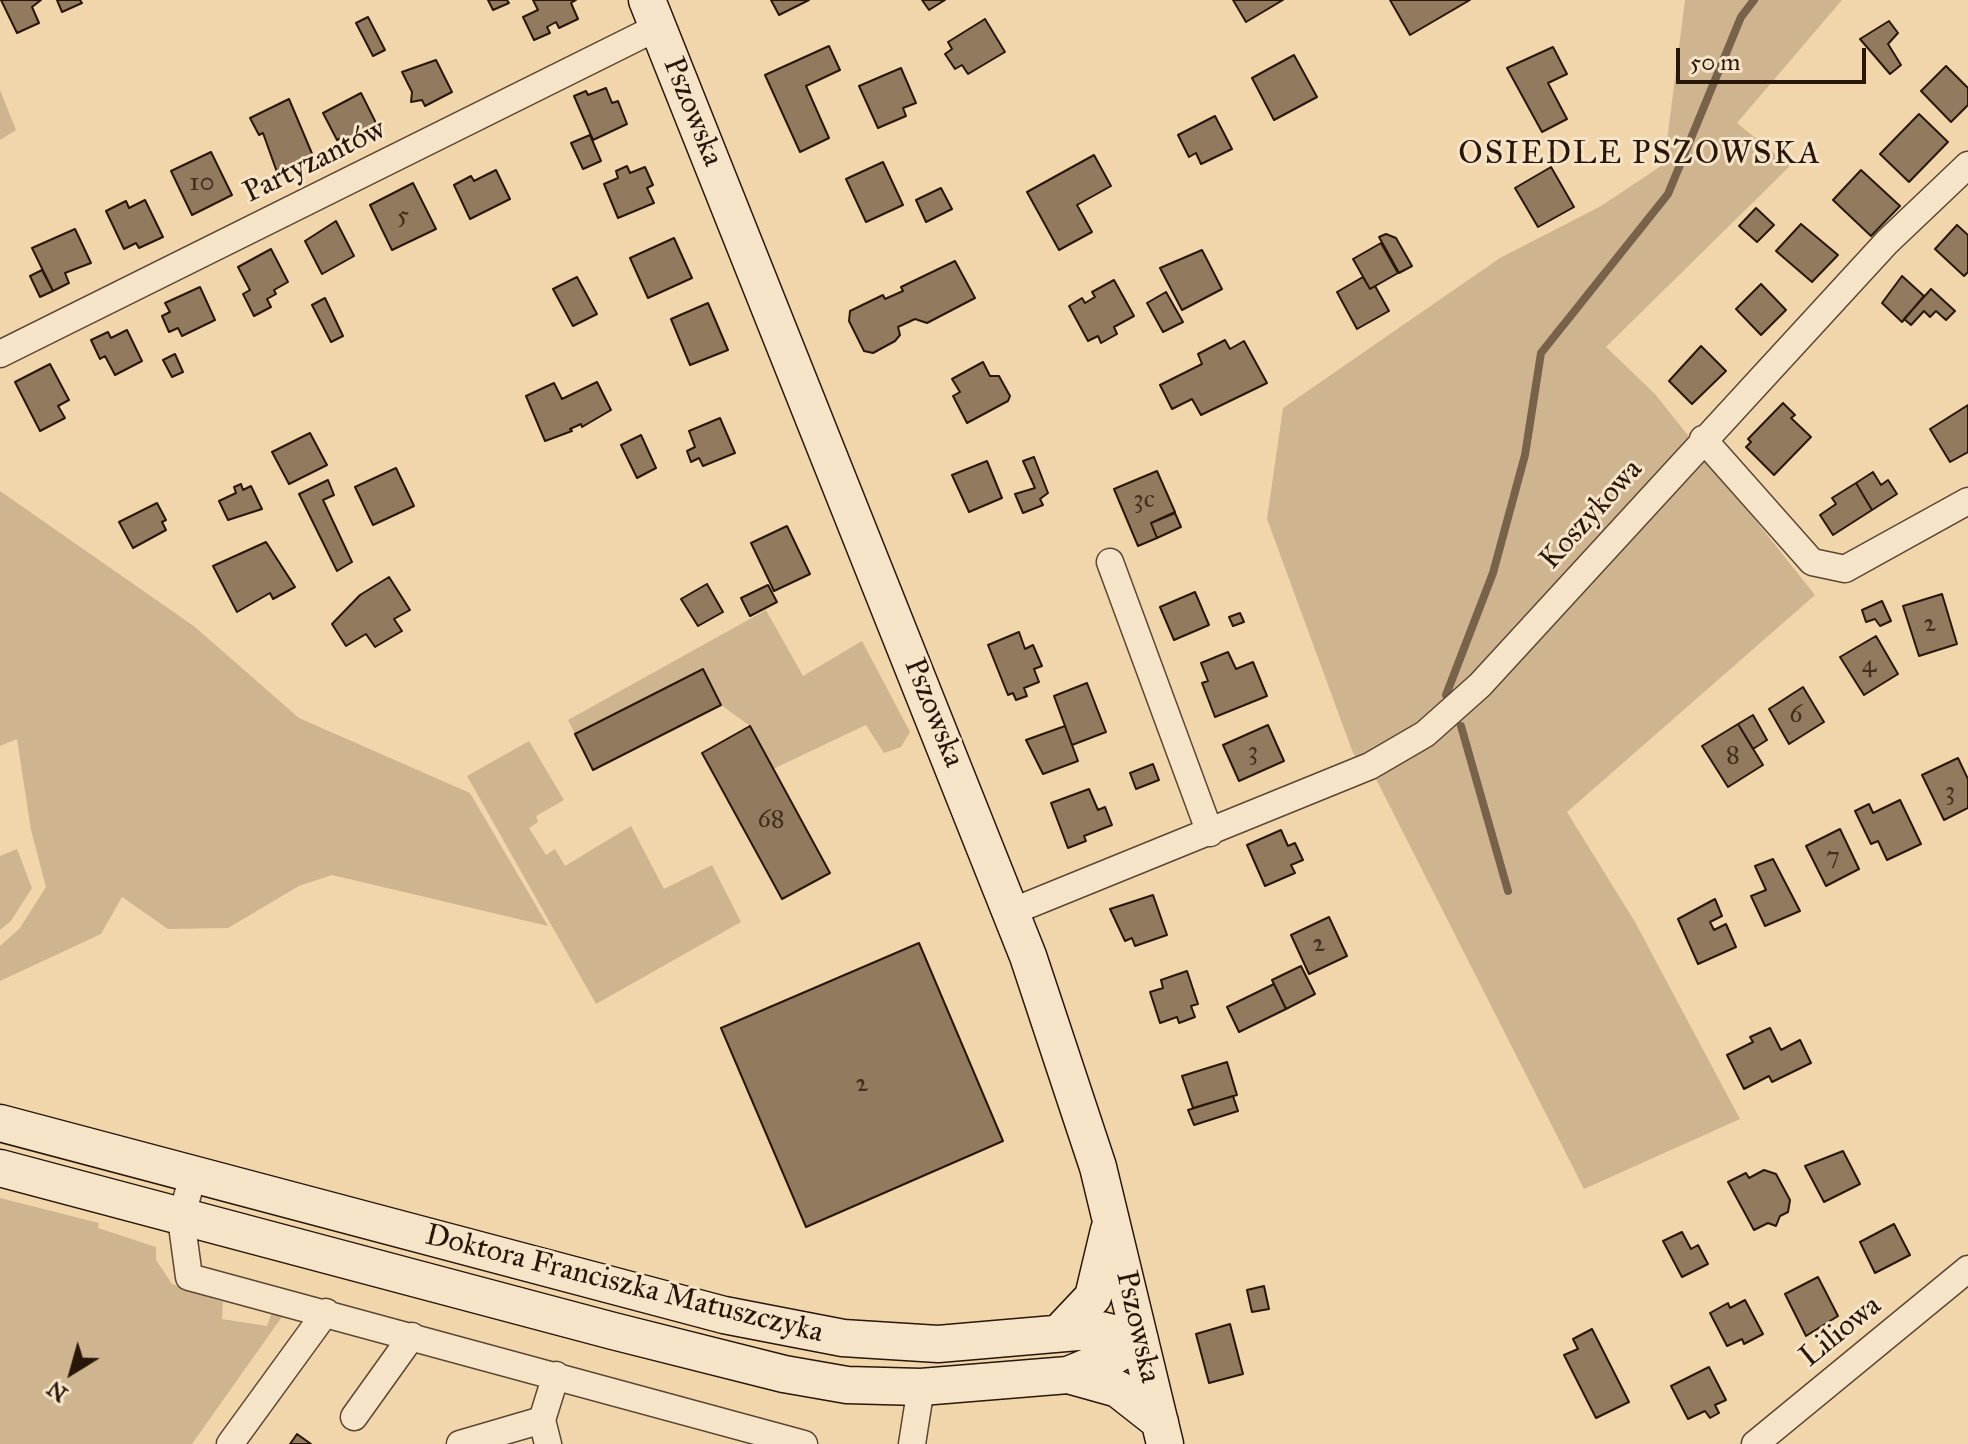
<!DOCTYPE html>
<meta charset="utf-8">
<style>
body{margin:0}
#map{position:relative;width:1968px;height:1444px;overflow:hidden;background:#f1d6ab;font-family:"IM FELL Great Primer",serif}
canvas{display:block}
.north{position:absolute;left:32px;top:1332px;width:80px;height:80px;-webkit-text-stroke:6px #f6e4c8;paint-order:stroke;rotate:217deg;font-size:22px;font-weight:700;line-height:32px;text-align:center;color:#281609}
.north::after{content:'';display:block;margin:auto;width:28px;height:36px;background:#281609;clip-path:polygon(50% 0,100% 100%,50% 72%,0 100%)}
.scale{position:absolute;left:1676px;top:48px;width:190px;height:36px;box-sizing:border-box;border:4px solid #281609;border-top:0;padding-left:10px;font-size:24px;line-height:28px;white-space:nowrap;color:#281609;-webkit-text-stroke:6px #f6e4c8;paint-order:stroke}
</style>
<div id="map">
<canvas width="1968" height="1444"></canvas>
<div class="north">N</div>
<div class="scale">50 m</div>
</div>
<script>
const ctx = document.querySelector('canvas').getContext('2d');
ctx.lineJoin = 'round';
function fillPath(path, color) {
  ctx.fillStyle = color;
  ctx.fill(path, 'evenodd');
}
function shape(rows) {
  const path = new Path2D();
  for (const r of rows) {
    path.moveTo(r[0], r[1]);
    for (let i = 2; i < r.length; i += 2) path.lineTo(r[i], r[i + 1]);
  }
  return path;
}
function strokePath(path, color, width, dash) {
  ctx.strokeStyle = color;
  ctx.lineWidth = width;
  ctx.lineCap = dash ? 'butt' : 'round';
  ctx.setLineDash(dash || []);
  ctx.stroke(path);
}
function drawText(font, color, halo, rows, align = 'center') {
  ctx.font = font + ' "IM FELL Great Primer",serif';
  ctx.lineWidth = 6;
  ctx.setLineDash([]);
  ctx.textBaseline = 'middle';
  ctx.strokeStyle = halo;
  ctx.fillStyle = color;
  for (const [text, x, y, turn = 0] of rows) {
    ctx.save();
    ctx.translate(x, y);
    ctx.rotate((+turn || 0) * Math.PI / 180);
    ctx.textAlign = isNaN(turn) ? turn : align;
    if (halo) ctx.strokeText(text, 0, 0);
    ctx.fillText(text, 0, 0);
    ctx.restore();
  }
}
const green = shape([
 [1685,0,1842,0,1737,123,1790,166,1606,347,1655,394,1815,595,1567,812,1635,922,1740,1119,1584,1189,1376,779,1353,753,1267,519,1283,408,1500,258,1601,206,1664,164],
 [0,90,16,130,0,140],
 [0,491,195,627,299,718,470,793,548,926,332,875,299,886,228,928,168,929,122,897,101,934,0,981,0,946,20,928,46,887,31,830,17,739,0,746],
 [766,610,803,676,862,641,910,732,901,747,884,753,866,725,773,769,750,726,721,705,703,669,575,734,568,720],
 [529,741,564,800,536,816,538,822,529,828,546,855,555,849,565,866,631,826,664,889,712,865,741,922,596,1004,467,776],
 [17,849,32,888,11,921,0,930,0,856],
 [0,1198,99,1223,98,1228,156,1247,156,1260,172,1284,223,1302,222,1319,267,1326,272,1312,284,1314,192,1444,0,1444]
]);
const stream = shape([
 [1446,695,1493,573,1525,455,1541,353,1668,194,1741,17,1754,0],
 [1461,726,1508,891]
]);
const building = shape([
 [1,0,41,0,32,7,39,23,17,33,1,0],
 [57,0,80,0,82,3,62,12,57,0],
 [488,0,507,0,509,3,493,10,488,0],
 [533,0,576,0,571,3,578,19,559,28,556,22,547,27,550,33,534,40,523,17,538,10,533,0],
 [771,0,809,0,779,15,771,0],
 [922,0,945,0,929,10,922,0],
 [1233,0,1283,0,1246,22,1233,0],
 [1390,0,1470,0,1410,35,1390,0],
 [368,17,385,50,373,56,356,23,368,17],
 [985,19,1005,52,968,74,962,65,955,69,945,54,952,49,948,42,985,19],
 [1889,21,1898,33,1888,44,1901,65,1890,74,1860,39,1889,21],
 [829,46,840,70,806,86,829,138,800,152,765,75,829,46],
 [1553,47,1567,74,1548,83,1567,119,1542,132,1507,68,1553,47],
 [1294,55,1317,97,1274,120,1252,78,1294,55],
 [436,60,452,92,425,106,422,100,411,102,412,92,402,72,436,60],
 [1946,66,1968,88,1968,105,1951,122,1921,91,1946,66],
 [901,68,916,103,903,108,906,116,878,128,859,86,901,68],
 [606,88,612,103,618,101,627,124,593,140,574,96,586,91,588,95,606,88],
 [361,93,378,127,348,143,345,136,337,140,323,113,361,93],
 [289,99,313,156,278,175,263,133,259,135,250,118,289,99],
 [1919,114,1948,142,1909,182,1880,154,1919,114],
 [1215,116,1232,149,1201,164,1196,153,1189,157,1178,135,1215,116],
 [590,135,601,161,583,169,571,143,590,135],
 [211,152,232,195,192,215,171,171,211,152],
 [1094,155,1111,186,1077,205,1092,232,1059,250,1027,192,1094,155],
 [883,162,903,205,866,222,846,179,883,162],
 [627,166,630,173,645,167,653,185,647,188,654,203,618,218,604,184,618,178,616,171,627,166],
 [1551,167,1574,207,1538,227,1515,188,1551,167],
 [496,170,510,199,470,219,454,185,471,176,474,181,496,170],
 [1861,170,1900,206,1871,236,1833,200,1861,170],
 [413,183,436,229,392,250,370,205,413,183],
 [941,188,952,209,926,222,916,200,941,188],
 [145,200,163,237,139,248,136,243,124,249,106,211,126,201,129,208,145,200],
 [1756,208,1774,225,1757,242,1739,226,1756,208],
 [336,221,354,256,322,274,305,241,336,221],
 [1801,224,1838,255,1812,282,1776,251,1801,224],
 [1957,225,1968,235,1968,272,1964,276,1935,249,1957,225],
 [75,229,91,263,65,273,69,283,53,291,32,248,75,229],
 [1386,234,1396,238,1412,266,1399,273,1379,237,1386,234],
 [674,238,692,278,648,298,630,258,674,238],
 [1381,243,1398,273,1370,289,1353,259,1381,243],
 [271,249,288,282,274,290,276,294,267,299,271,307,254,316,243,294,250,290,238,267,271,249],
 [1202,250,1222,289,1182,310,1160,268,1202,250],
 [955,261,975,298,927,323,915,319,898,327,900,335,895,341,873,353,864,351,849,321,850,311,883,295,885,299,903,291,901,287,955,261],
 [42,270,53,291,40,297,30,276,42,270],
 [1902,276,1924,296,1902,322,1882,303,1902,276],
 [577,277,597,314,573,326,553,289,577,277],
 [1363,277,1370,289,1375,286,1389,311,1357,329,1337,292,1363,277],
 [1114,280,1134,316,1114,327,1117,334,1101,343,1098,336,1088,341,1069,306,1082,298,1085,303,1095,297,1092,292,1114,280],
 [1761,284,1786,310,1761,335,1736,309,1761,284],
 [200,287,215,320,182,336,178,328,169,332,162,316,170,312,165,303,200,287],
 [1931,289,1955,311,1946,320,1936,311,1930,317,1924,311,1911,325,1904,319,1931,289],
 [1166,292,1183,322,1163,332,1147,303,1166,292],
 [325,298,343,336,331,342,312,305,325,298],
 [708,303,728,350,690,365,671,319,708,303],
 [127,330,142,361,115,375,105,356,100,359,91,340,108,332,111,338,127,330],
 [1225,340,1230,349,1244,341,1267,383,1201,415,1192,399,1172,409,1160,385,1202,364,1198,354,1225,340],
 [1701,346,1726,371,1692,404,1669,381,1701,346],
 [175,354,183,372,172,377,163,360,175,354],
 [983,362,990,376,999,376,1010,396,1008,401,967,423,953,396,960,392,952,379,983,362],
 [50,364,69,400,58,406,65,418,40,431,15,382,50,364],
 [597,382,611,410,582,427,581,424,570,429,572,431,545,441,526,396,554,383,562,399,597,382],
 [1783,403,1795,415,1791,418,1811,437,1774,475,1746,447,1751,442,1748,439,1783,403],
 [1968,405,1968,452,1950,462,1930,429,1968,405],
 [720,418,735,453,703,466,699,458,691,462,687,451,695,447,689,431,720,418],
 [310,433,327,465,289,484,272,452,310,433],
 [641,435,656,468,637,478,621,445,641,435],
 [1034,457,1048,493,1040,499,1043,505,1023,513,1015,494,1035,488,1023,461,1034,457],
 [987,461,1002,498,969,512,952,475,987,461],
 [396,468,414,506,373,525,355,487,396,468],
 [1157,471,1175,512,1151,523,1157,538,1138,546,1114,489,1157,471],
 [1873,472,1881,485,1888,480,1897,494,1872,510,1856,483,1873,472],
 [328,480,334,495,323,500,352,562,337,571,299,494,328,480],
 [1856,483,1872,510,1833,535,1820,515,1836,504,1832,498,1856,483],
 [241,484,243,490,251,486,262,509,228,520,219,501,236,493,234,487,241,484],
 [157,503,166,520,162,522,166,530,133,548,119,522,157,503],
 [1175,513,1181,527,1157,538,1151,523,1175,513],
 [787,526,810,574,774,591,751,543,787,526],
 [266,542,295,587,273,599,270,593,237,612,213,566,266,542],
 [389,577,410,610,394,619,402,631,375,647,366,634,346,646,332,624,360,595,389,577],
 [707,584,723,612,698,626,681,599,707,584],
 [768,585,777,602,750,616,741,598,768,585],
 [1195,592,1209,625,1174,640,1160,607,1195,592],
 [1942,594,1957,644,1919,656,1903,606,1942,594],
 [1882,601,1891,621,1880,626,1875,619,1866,622,1862,610,1882,601],
 [1240,613,1244,622,1233,626,1229,617,1240,613],
 [1019,632,1025,649,1033,645,1042,666,1034,669,1039,682,1024,688,1027,696,1016,700,1013,693,1008,695,988,645,1019,632],
 [1876,636,1898,674,1864,695,1840,657,1876,636],
 [1228,652,1236,669,1253,662,1267,696,1215,717,1202,683,1208,681,1201,663,1228,652],
 [703,669,721,705,593,770,575,734,703,669],
 [1087,683,1106,732,1072,745,1054,696,1087,683],
 [1803,687,1824,722,1789,744,1769,709,1803,687],
 [1753,715,1767,740,1753,749,1738,724,1753,715],
 [1738,724,1763,765,1728,787,1702,746,1738,724],
 [1268,725,1284,761,1239,781,1223,745,1268,725],
 [750,726,830,873,782,899,702,753,750,726],
 [1065,726,1078,761,1043,774,1026,740,1065,726],
 [1958,758,1968,779,1968,808,1944,820,1922,775,1958,758],
 [1153,764,1159,780,1136,789,1130,773,1153,764],
 [1089,789,1098,810,1105,807,1112,825,1084,836,1086,841,1068,848,1051,803,1089,789],
 [1900,800,1921,844,1887,860,1878,841,1871,844,1855,811,1869,804,1873,813,1900,800],
 [1840,829,1859,869,1826,886,1806,846,1840,829],
 [1281,830,1288,846,1295,843,1303,860,1291,865,1295,873,1265,886,1247,845,1281,830],
 [1773,859,1800,911,1765,926,1751,896,1766,890,1755,866,1773,859],
 [1153,895,1167,935,1135,946,1132,938,1125,941,1110,909,1153,895],
 [1715,899,1722,916,1710,922,1714,930,1726,924,1736,947,1698,964,1678,919,1715,899],
 [1329,917,1347,956,1309,974,1291,935,1329,917],
 [919,943,1003,1141,806,1227,721,1028,919,943],
 [1301,966,1315,994,1286,1009,1272,980,1301,966],
 [1187,971,1198,1004,1191,1006,1195,1017,1179,1023,1177,1017,1160,1023,1150,992,1163,988,1161,980,1187,971],
 [1274,984,1286,1009,1239,1032,1227,1007,1274,984],
 [1770,1028,1781,1050,1800,1040,1811,1063,1772,1082,1769,1076,1744,1089,1727,1055,1753,1042,1750,1037,1770,1028],
 [1227,1062,1237,1095,1193,1108,1182,1076,1227,1062],
 [1233,1096,1238,1111,1194,1125,1188,1110,1233,1096],
 [1843,1151,1860,1184,1824,1202,1805,1166,1843,1151],
 [1764,1170,1776,1174,1790,1200,1788,1212,1780,1216,1776,1226,1768,1223,1754,1230,1728,1182,1746,1173,1749,1178,1764,1170],
 [1894,1224,1910,1255,1875,1273,1860,1242,1894,1224],
 [1682,1232,1691,1249,1698,1245,1708,1264,1682,1277,1663,1241,1682,1232],
 [1818,1277,1838,1316,1806,1336,1785,1294,1818,1277],
 [1264,1286,1269,1309,1252,1312,1247,1290,1264,1286],
 [1745,1300,1763,1334,1744,1344,1742,1339,1727,1346,1710,1313,1728,1303,1730,1308,1745,1300],
 [1230,1324,1243,1374,1209,1383,1196,1334,1230,1324],
 [1592,1329,1629,1402,1596,1418,1564,1355,1578,1349,1573,1339,1592,1329],
 [1709,1367,1726,1400,1715,1405,1719,1413,1710,1418,1705,1411,1688,1419,1671,1386,1709,1367],
 [297,1434,311,1444,290,1444,297,1434]
]);
const street = shape([
 [0,354,658,27],
 [1703,439,1812,562,1845,569,1968,501],
 [1110,562,1210,833],
 [1011,912,1370,766,1425,734,1480,685,1887,242,1968,165],
 [193,1176,181,1218,189,1277,804,1444],
 [354,1417,412,1336],
 [230,1444,326,1312],
 [460,1444,542,1420],
 [548,1444,542,1420,556,1375],
 [912,1444,921,1387],
 [1755,1444,1968,1269]
]);
const secondary = shape([
 [647,0,1028,956,1098,1167,1165,1444],
 [0,1123,724,1315,843,1338,938,1344,1101,1330,1140,1340],
 [0,1168,613,1331,784,1374,847,1385,921,1387,1068,1375,1112,1357,1140,1340],
 [1059,1333,1093,1297,1109,1230],
 [1068,1375,1118,1389,1160,1422]
]);
const numberNames = [
 ["10",202,184],
 ["5",403,217],
 ["3c",1144,501],
 ["2",1930,625],
 ["4",1869,666],
 ["6",1796,716],
 ["3",1253,753],
 ["8",1733,757],
 ["3",1950,793],
 ["68",771,821],
 ["7",1833,858],
 ["2",1319,945],
 ["2",862,1085]
];
const streetNames = [
 ["Pszowska",692,112,68],
 ["Partyzantów",315,162,-26],
 ["Koszykowa",1592,515,-48],
 ["Pszowska",933,713,68],
 ["Doktora Franciszka Matuszczyka",624,1285,14],
 ["Pszowska",1137,1327,77],
 ["Liliowa",1841,1332,-39]
];
const neighbourhoodNames = [
 ["OSIEDLE PSZOWSKA",1640,155]
];
fillPath(green, '#cfb58f');
strokePath(stream, '#786249', 8);
fillPath(building, '#917a5d');
strokePath(building, '#281609', 2);
strokePath(street, '#5a4632', 29);
strokePath(secondary, '#281609', 39);
strokePath(street, '#f6e4c8', 26);
strokePath(secondary, '#f6e4c8', 36);
drawText('26px', '#422f1e', null, numberNames);
drawText('30px', '#281609', '#f6e4c8', streetNames);
ctx.letterSpacing = '2px';
drawText('32px', '#281609', '#f6e4c8', neighbourhoodNames);
ctx.letterSpacing = '0px';
</script>
